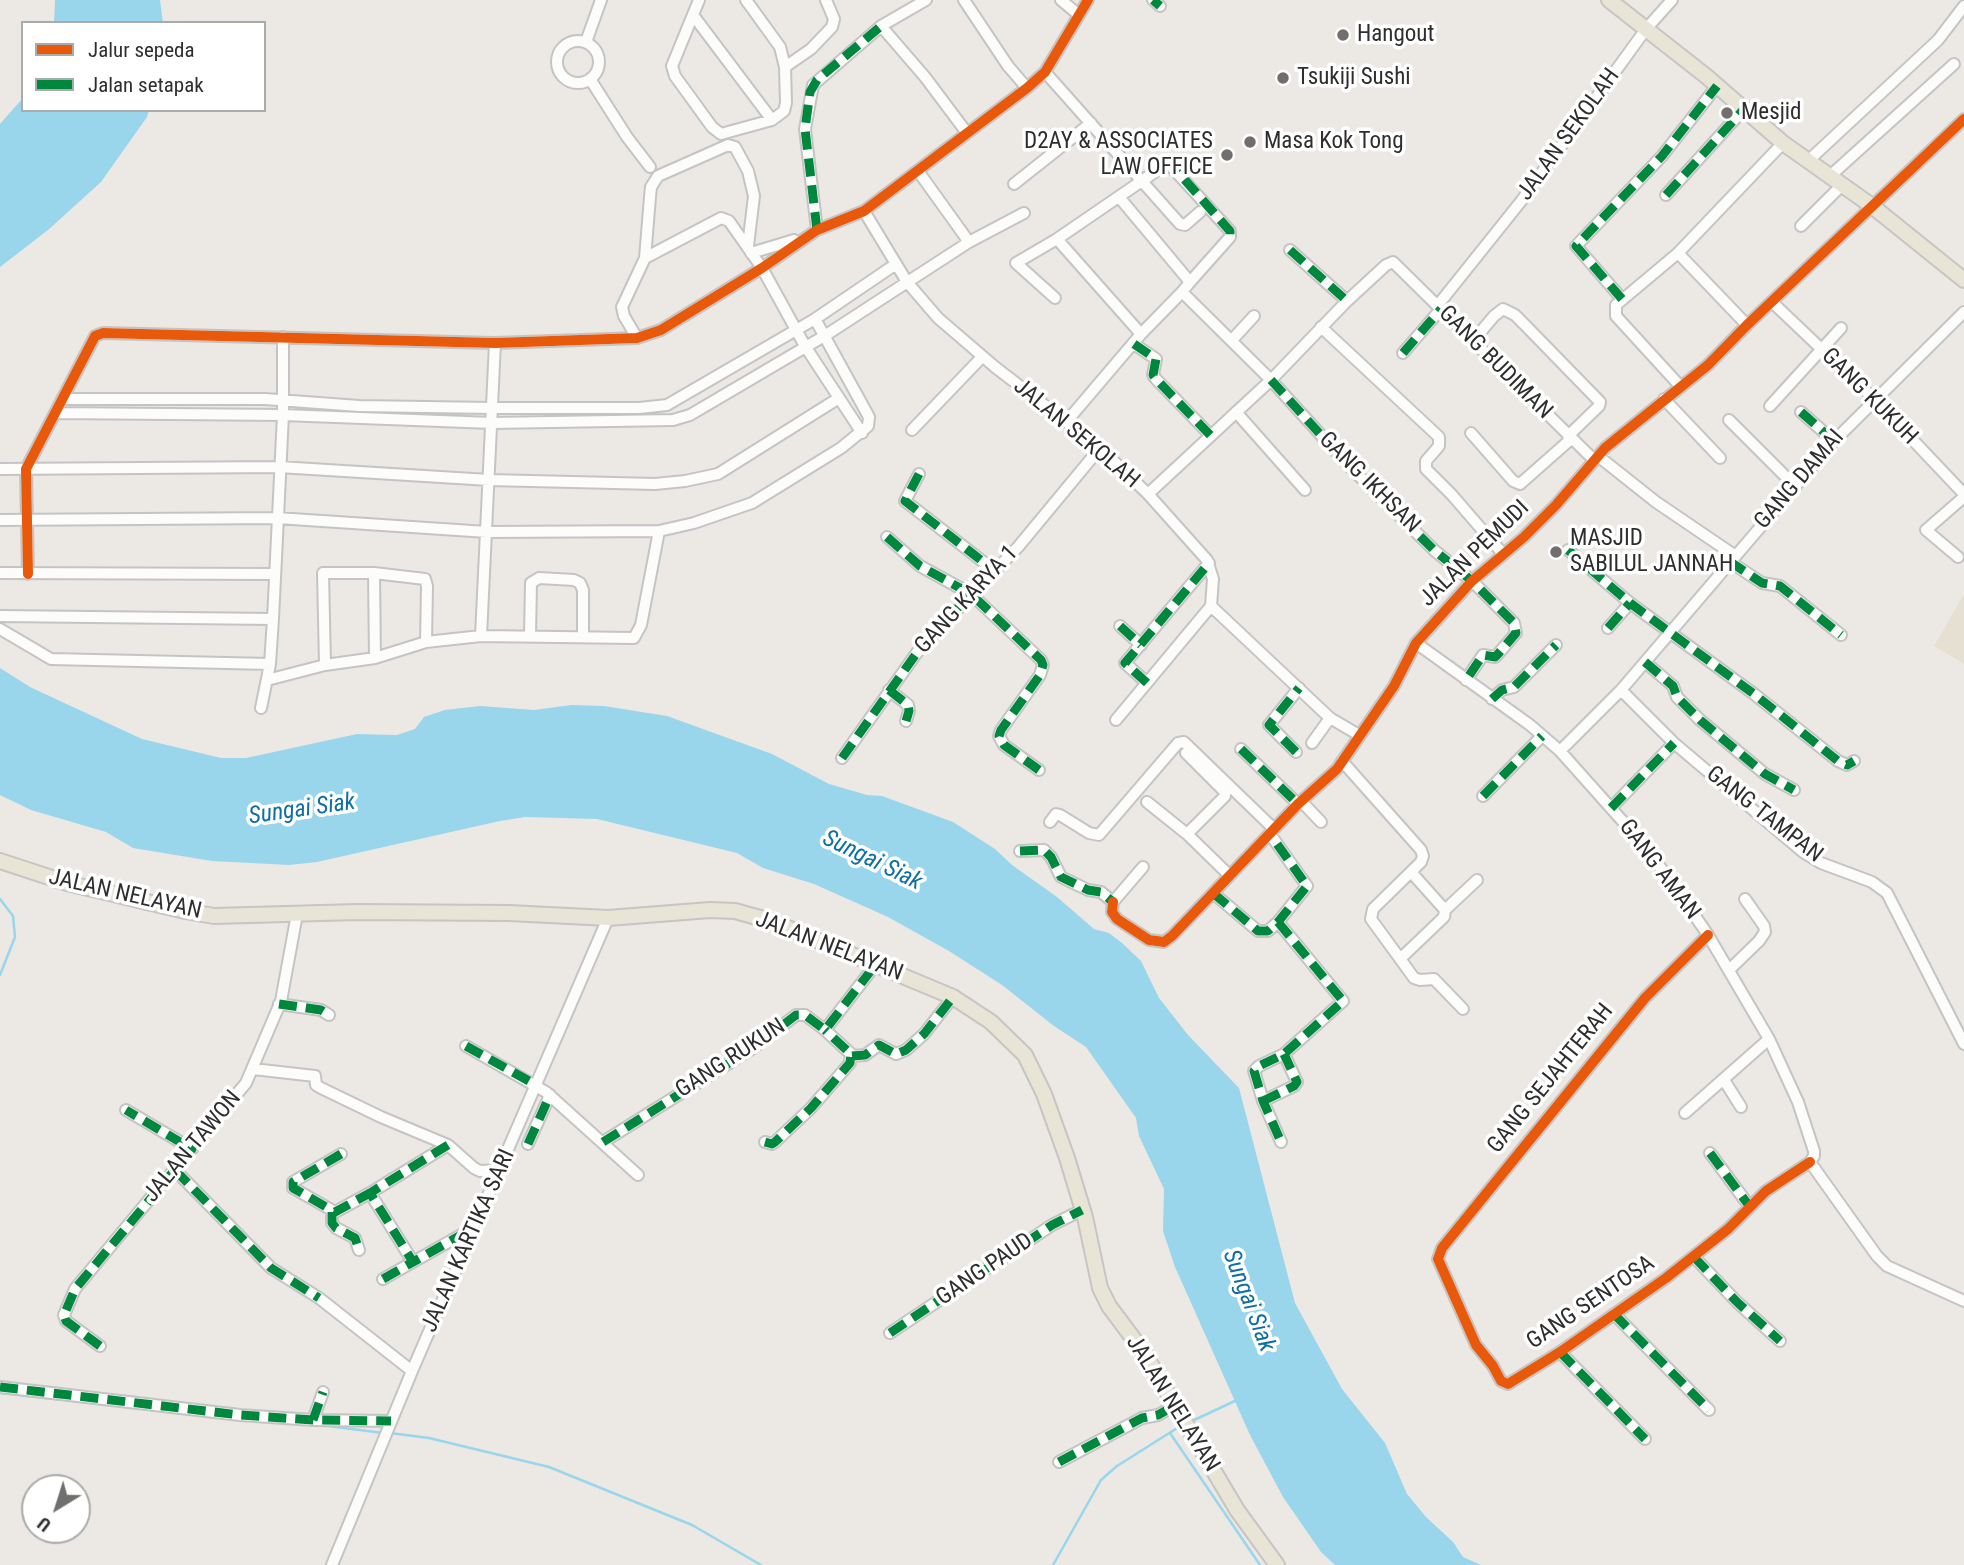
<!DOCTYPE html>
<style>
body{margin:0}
#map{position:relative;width:1964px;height:1565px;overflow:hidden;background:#ece8e4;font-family:"Roboto Condensed",sans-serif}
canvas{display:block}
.legend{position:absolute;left:21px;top:21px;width:245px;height:91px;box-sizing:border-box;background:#fff;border:2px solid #ababab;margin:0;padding:9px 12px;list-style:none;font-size:21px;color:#2e2e2e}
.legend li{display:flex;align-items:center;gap:14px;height:35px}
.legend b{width:35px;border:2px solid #ababab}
.north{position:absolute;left:21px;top:1474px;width:70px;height:70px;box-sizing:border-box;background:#fff;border:2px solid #ababab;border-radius:50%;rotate:218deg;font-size:19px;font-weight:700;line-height:28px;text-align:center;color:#2e2e2e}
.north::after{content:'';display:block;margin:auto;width:24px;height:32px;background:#706f6e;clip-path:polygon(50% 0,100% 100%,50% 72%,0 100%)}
</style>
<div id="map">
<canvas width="1964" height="1565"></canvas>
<ul class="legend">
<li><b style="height:9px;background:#e8590c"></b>Jalur sepeda</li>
<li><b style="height:9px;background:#00873e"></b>Jalan setapak</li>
</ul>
<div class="north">U</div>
</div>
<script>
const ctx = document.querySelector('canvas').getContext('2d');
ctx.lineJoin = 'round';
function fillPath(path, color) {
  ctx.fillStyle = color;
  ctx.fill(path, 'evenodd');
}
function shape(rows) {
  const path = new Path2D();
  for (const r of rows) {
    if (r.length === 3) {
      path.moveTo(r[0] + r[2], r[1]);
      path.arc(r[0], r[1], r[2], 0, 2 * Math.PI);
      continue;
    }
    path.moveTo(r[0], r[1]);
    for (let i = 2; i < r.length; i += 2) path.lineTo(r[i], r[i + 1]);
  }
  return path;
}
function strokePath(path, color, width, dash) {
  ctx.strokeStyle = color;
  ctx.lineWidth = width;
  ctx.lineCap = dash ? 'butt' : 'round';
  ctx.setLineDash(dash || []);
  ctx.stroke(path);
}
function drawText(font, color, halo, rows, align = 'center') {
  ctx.font = font + ' "Roboto Condensed",sans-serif';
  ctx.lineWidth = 7;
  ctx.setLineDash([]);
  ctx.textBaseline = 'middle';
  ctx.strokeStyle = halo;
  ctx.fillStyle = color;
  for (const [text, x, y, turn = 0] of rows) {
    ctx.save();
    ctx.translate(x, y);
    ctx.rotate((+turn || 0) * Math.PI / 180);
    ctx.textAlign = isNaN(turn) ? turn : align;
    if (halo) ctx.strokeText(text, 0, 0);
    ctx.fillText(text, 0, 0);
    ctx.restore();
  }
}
const education = shape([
 [1964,594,1964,664,1934,646]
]);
const water = shape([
 [55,0,160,0,163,23,54,23],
 [23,98,23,110,149,110,147,117,101,182,48,230,0,267,0,124],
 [0,668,30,687,142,739,221,758,246,758,357,734,397,735,415,729,424,717,445,710,480,706,534,710,572,705,604,706,667,716,772,754,829,784,867,795,882,796,953,822,995,849,1012,865,1057,897,1094,929,1109,933,1122,943,1141,961,1159,998,1188,1035,1239,1088,1295,1303,1342,1389,1385,1443,1407,1494,1426,1517,1453,1542,1463,1557,1481,1565,1335,1565,1321,1552,1283,1497,1250,1435,1175,1267,1163,1231,1164,1189,1139,1136,1136,1118,1086,1047,1054,1026,1002,985,949,951,888,917,814,884,763,868,737,853,597,819,525,817,500,821,317,862,289,865,212,861,133,848,106,832,31,810,0,795]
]);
const stream = shape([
 [0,899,13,916,15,937,0,975],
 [0,1393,216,1417],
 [1192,1421,1237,1400],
 [320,1425,383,1433],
 [390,1433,429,1438,549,1467,692,1525,761,1565],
 [1170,1433,1260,1565],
 [1053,1565,1101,1480,1117,1466,1182,1425]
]);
const minor = shape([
 [699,0,672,66,675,76,712,127,721,134,772,120,784,111,786,103,785,67,780,47,746,0],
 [964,0,1008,66,1027,88],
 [1061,0,1079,15],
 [1153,0,1160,6],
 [693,15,772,120],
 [881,26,925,77,967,133],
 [578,62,21],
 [586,42,601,0],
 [785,67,811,49,832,27,834,19,826,0],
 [1045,72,1180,224,1185,225,1200,212],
 [590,79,627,137,650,167],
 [1808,161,1938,40,1964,6],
 [918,171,969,242],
 [1830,176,1954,64],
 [1014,184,1091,123],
 [1666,195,1744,109],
 [1119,197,1190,282,1182,292,1271,380,1349,466,1435,551,1472,581,1514,623,1516,633,1498,654,1495,657,1483,655,1466,680],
 [864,211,907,282,938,318,995,367,1100,448,1148,494,1207,560,1213,579,1211,606,1330,718],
 [1801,226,1842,185],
 [817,230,805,129,813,85,881,26,926,0],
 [1057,239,1141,334],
 [1290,250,1347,301],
 [751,253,794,240],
 [1678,253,1747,325],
 [645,258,721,218,729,221,762,268,805,346,862,433],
 [1055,298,1016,263,1057,239,1168,163,1230,231,1230,237,1190,282],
 [1622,299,1576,246,1662,156,1717,86],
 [1772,302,1874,399,1964,494],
 [1438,305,1522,200,1646,29,1672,0],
 [1321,327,1439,437,1439,446,1426,461,1426,469,1452,495,1503,554],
 [637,338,624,316,622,307,645,258,650,197,651,187,658,176,728,145,735,147,748,171,754,196,748,246],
 [1232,340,1254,316],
 [1473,341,1494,316,1503,309,1515,315,1525,325,1600,402,1599,406,1568,436],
 [1134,344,1156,359,1153,375,1156,379,1211,436],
 [1403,353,1441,309],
 [1680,386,1616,316,1616,305,1678,253,1783,143],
 [62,399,265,399,359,406,492,408,639,408,667,405,815,319,896,264],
 [1664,399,1720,458],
 [1770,406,1841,328],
 [1236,412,1305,490],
 [1801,412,1834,441],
 [55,413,283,415,492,423,673,420,690,415,826,335,969,242,1024,213],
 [1729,420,1795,486],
 [1067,421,1141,334,1182,292],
 [912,430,982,357],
 [1471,433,1513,481,1520,484,1571,439],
 [1598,456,1656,502,1734,555],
 [0,469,279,467,489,480,655,484,685,481,718,474,839,398],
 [919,474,905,501,995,571],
 [1148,494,1271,380,1347,301,1386,265,1393,262,1594,460],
 [0,520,277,518,487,532,659,531,694,523,752,503,841,448,868,426,869,417,815,319],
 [887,537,920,566,971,594,1041,660,1043,665,1040,675,1001,730,999,736,1004,745,1039,770],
 [1568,550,1630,603,1754,694,1838,761,1847,765,1854,761],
 [1958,557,1926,530,1964,497],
 [1729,561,1762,583,1780,586,1841,635],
 [0,573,275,574],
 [374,573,375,658],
 [28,574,26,469,95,336,103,333,495,343,637,338,661,330,762,268,817,230,864,211,1027,88,1045,72,1088,0],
 [0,616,273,619],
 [1120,626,1141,645],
 [1608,628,1630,603],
 [0,629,51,659,270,664],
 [481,636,495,343],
 [530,636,531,583,539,578,574,580,580,583,583,590,583,637],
 [426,642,427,586,425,579,374,573,323,573,325,665,375,658,426,642,481,636,634,638,641,625,659,531],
 [1416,643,1530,725,1560,751,1634,834,1671,881,1708,935,1769,1039,1798,1102,1814,1151,1814,1156,1810,1162],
 [1645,662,1673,686,1677,697,1700,720,1765,774,1794,790],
 [267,680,325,665],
 [1147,683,1125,663,1209,563],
 [889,690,908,705,909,711,906,721],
 [1621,690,1674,743,1803,852,1821,863,1872,882,1887,893,1964,1044],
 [1492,699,1502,690,1514,687,1556,645],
 [261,708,270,664,273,619,283,415,283,337],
 [1116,720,1211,606],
 [1312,743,1330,718,1359,735],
 [1241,749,1298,804],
 [1560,751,1621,690,1834,441,1964,312],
 [1296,752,1269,725,1299,688],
 [1186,753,1225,792,1225,796,1187,834],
 [842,758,921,647,1018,547,1100,448],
 [1342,761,1421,850,1423,856,1421,862,1373,909,1371,919,1414,978,1420,980,1434,979,1463,1009],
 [1483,796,1542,736],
 [1301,801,1321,822],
 [1147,802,1187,834,1229,875],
 [1611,808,1674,743],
 [1050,822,1056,814,1060,815,1089,833,1099,835,1178,743,1184,742,1274,829],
 [1020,851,1044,850,1051,857,1061,877,1088,890,1101,892,1113,902],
 [1213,893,1258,931,1268,931,1278,922,1307,886,1270,834],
 [1113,902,1112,912,1117,919,1149,940,1164,942,1172,936,1298,804,1337,769,1394,686,1416,643,1472,581,1524,537,1556,505,1605,448,1708,365,1747,325,1964,119],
 [1113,902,1143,867],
 [1445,910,1477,880],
 [1278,922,1343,1001,1284,1054,1259,1066,1254,1071,1263,1101,1281,1142],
 [1708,935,1645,998,1442,1248,1438,1259,1476,1345,1493,1366,1501,1381,1508,1384,1560,1352,1666,1278,1728,1229,1766,1191,1810,1162],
 [1400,959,1444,917,1445,910,1411,872],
 [1729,970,1759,941,1765,932,1764,926,1745,899],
 [279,1004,321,1010,329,1015],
 [466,1046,546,1092,638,1175],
 [852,1056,865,1055,879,1045,896,1054,906,1050,924,1034,953,997],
 [253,1069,315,1076,316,1085,321,1088,381,1117,448,1145,474,1168,480,1171,500,1170],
 [1724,1080,1741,1107],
 [1263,1101,1294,1086,1297,1082,1284,1054],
 [126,1110,192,1149],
 [1685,1113,1769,1039],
 [603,1142,753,1048,796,1015,805,1015,825,1030,876,964],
 [765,1142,772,1144,775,1142,811,1108,850,1063,851,1054,825,1030],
 [528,1144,550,1095],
 [448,1145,370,1193,413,1262,475,1227],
 [1710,1153,1750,1207],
 [341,1154,293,1182,293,1188,335,1212,370,1193],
 [1810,1162,1877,1256,1887,1266,1964,1301],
 [175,1170,271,1268,319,1298,412,1371],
 [332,1212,332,1223,336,1228,355,1238,359,1250],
 [1694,1257,1737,1302,1780,1341],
 [383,1279,413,1262],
 [1614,1314,1709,1410],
 [890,1333,1052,1225,1082,1210],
 [100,1346,66,1321,64,1315,75,1289,246,1083,281,1001,297,914],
 [1560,1352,1645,1439],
 [0,1387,240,1415,313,1420,391,1421],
 [313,1420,323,1392],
 [1059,1462,1142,1418,1158,1415,1176,1405],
 [332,1565,412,1371,608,918]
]);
const major = shape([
 [1609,0,1706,76,1783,143,1872,206,1964,280],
 [0,861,67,883,185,911,214,916,357,912,509,913,608,918,710,910,735,911,771,921,953,997,991,1022,1025,1055,1044,1094,1067,1158,1085,1217,1100,1288,1109,1306,1144,1353,1237,1510,1277,1565]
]);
const quiet = shape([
 [1153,0,1160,6],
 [1165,164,1170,163,1230,231,1230,237],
 [1666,195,1744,109],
 [817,230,805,129,810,92,817,80,881,26],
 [1290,250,1347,301],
 [1622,299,1576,246,1662,156,1717,86],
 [1134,344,1156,359,1153,375,1156,379,1211,436],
 [1403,353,1441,309],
 [1271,380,1349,466,1435,551,1472,581,1514,623,1516,633,1498,654,1495,657,1483,655,1466,680],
 [1801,412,1834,441],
 [919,474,905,501,995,571],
 [887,537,920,566,971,594,1041,660,1043,665,1040,675,1001,730,999,736,1004,745,1039,770],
 [1568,550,1630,603,1754,694,1838,761,1847,765,1854,761],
 [1729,561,1762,583,1780,586,1841,635],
 [1120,626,1141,645],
 [1608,628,1630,603],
 [1645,662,1673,686,1677,697,1700,720,1765,774,1794,790],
 [1147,683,1125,663,1209,563],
 [889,690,908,705,909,711,906,721],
 [1492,699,1502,690,1514,687,1556,645],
 [1241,749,1298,804],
 [1296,752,1269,725,1299,688],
 [842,758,921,647,971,594],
 [1483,796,1542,736],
 [1611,808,1674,743],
 [1020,851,1044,850,1051,857,1061,877,1088,890,1101,892,1113,902],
 [1213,893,1258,931,1268,931,1278,922,1307,886,1270,834],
 [1278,922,1343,1001,1284,1054,1259,1066,1254,1071,1263,1101,1281,1142],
 [279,1004,321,1010,329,1015],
 [466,1046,536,1085],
 [852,1056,865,1055,879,1045,896,1054,906,1050,924,1034,953,997],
 [1263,1101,1294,1086,1297,1082,1284,1054],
 [603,1142,753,1048,796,1015,805,1015,825,1030,876,964],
 [765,1142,772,1144,775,1142,811,1108,850,1063,851,1054,825,1030],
 [528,1144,550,1095],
 [448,1145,370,1193,413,1262,475,1227],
 [1710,1153,1750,1207],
 [341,1154,293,1182,293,1188,335,1212,370,1193],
 [175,1170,271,1268,319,1298],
 [332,1212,332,1223,336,1228,355,1238,359,1250],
 [1694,1257,1737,1302,1780,1341],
 [383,1279,413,1262],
 [1614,1314,1709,1410],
 [890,1333,1052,1225,1082,1210],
 [100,1346,66,1321,64,1315,75,1289,192,1149,126,1110],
 [1560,1352,1645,1439],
 [0,1387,240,1415,313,1420,391,1421],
 [313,1420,323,1392],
 [1059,1462,1142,1418,1158,1415,1176,1405]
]);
const cycleway = shape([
 [28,574,26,469,95,336,103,333,495,343,637,338,661,330,762,268,817,230,864,211,1027,88,1045,72,1088,0],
 [1113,902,1112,912,1117,919,1149,940,1164,942,1172,936,1298,804,1337,769,1394,686,1416,643,1472,581,1524,537,1556,505,1605,448,1708,365,1747,325,1964,119],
 [1708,935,1645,998,1442,1248,1438,1259,1476,1345,1493,1366,1501,1381,1508,1384,1560,1352,1666,1278,1728,1229,1766,1191,1810,1162]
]);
const markers = [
 [1343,35,7,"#706f6e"],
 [1283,78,7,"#706f6e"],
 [1727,113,7,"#706f6e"],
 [1250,142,7,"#706f6e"],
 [1227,155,7,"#706f6e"],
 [1556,552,7,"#706f6e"]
];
const poiNames = [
 ["Hangout",1357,35],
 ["Tsukiji Sushi",1297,78],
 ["Mesjid",1741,113],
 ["D2AY & ASSOCIATES",1213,142,"right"],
 ["LAW OFFICE",1213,168,"right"],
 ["Masa Kok Tong",1264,142],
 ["MASJID",1570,539],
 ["SABILUL JANNAH",1570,565]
];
const streetNames = [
 ["JALAN SEKOLAH",1569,135,-54],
 ["GANG BUDIMAN",1495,363,45],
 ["GANG KUKUH",1869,397,45],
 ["JALAN SEKOLAH",1076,434,40],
 ["GANG DAMAI",1800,480,-49],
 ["GANG IKHSAN",1369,483,45],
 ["JALAN PEMUDI",1475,554,-44],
 ["GANG KARYA 1",967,600,-47],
 ["GANG TAMPAN",1764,815,38],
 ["GANG AMAN",1659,870,53],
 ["JALAN NELAYAN",125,895,13],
 ["JALAN NELAYAN",829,947,21],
 ["GANG RUKUN",731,1059,-33],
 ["GANG SEJAHTERAH",1551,1079,-51],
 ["JALAN TAWON",193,1147,-50],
 ["JALAN KARTIKA SARI",469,1241,-66],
 ["GANG PAUD",985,1270,-34],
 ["GANG SENTOSA",1591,1303,-34],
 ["JALAN NELAYAN",1172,1404,58]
];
const waterNames = [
 ["Sungai Siak",302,810,-8],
 ["Sungai Siak",872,861,26],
 ["Sungai Siak",1248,1301,69]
];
fillPath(education, '#e6e0d3');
fillPath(water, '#99d6ec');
strokePath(stream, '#99d6ec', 2.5);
strokePath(minor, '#c5c4c5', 14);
strokePath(major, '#c6c5c4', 18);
strokePath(minor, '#fcfcfb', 10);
strokePath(major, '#e8e4d6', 14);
strokePath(quiet, '#00873e', 9, [18, 9]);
strokePath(cycleway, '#e8590c', 10);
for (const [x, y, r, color] of markers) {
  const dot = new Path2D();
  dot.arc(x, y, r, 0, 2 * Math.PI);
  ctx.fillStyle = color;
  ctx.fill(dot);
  strokePath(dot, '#fff', 2.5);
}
drawText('23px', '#2e2e2e', '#fff', poiNames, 'left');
drawText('23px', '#2e2e2e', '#fff', streetNames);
drawText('italic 24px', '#0d6fa3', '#fff', waterNames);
</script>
